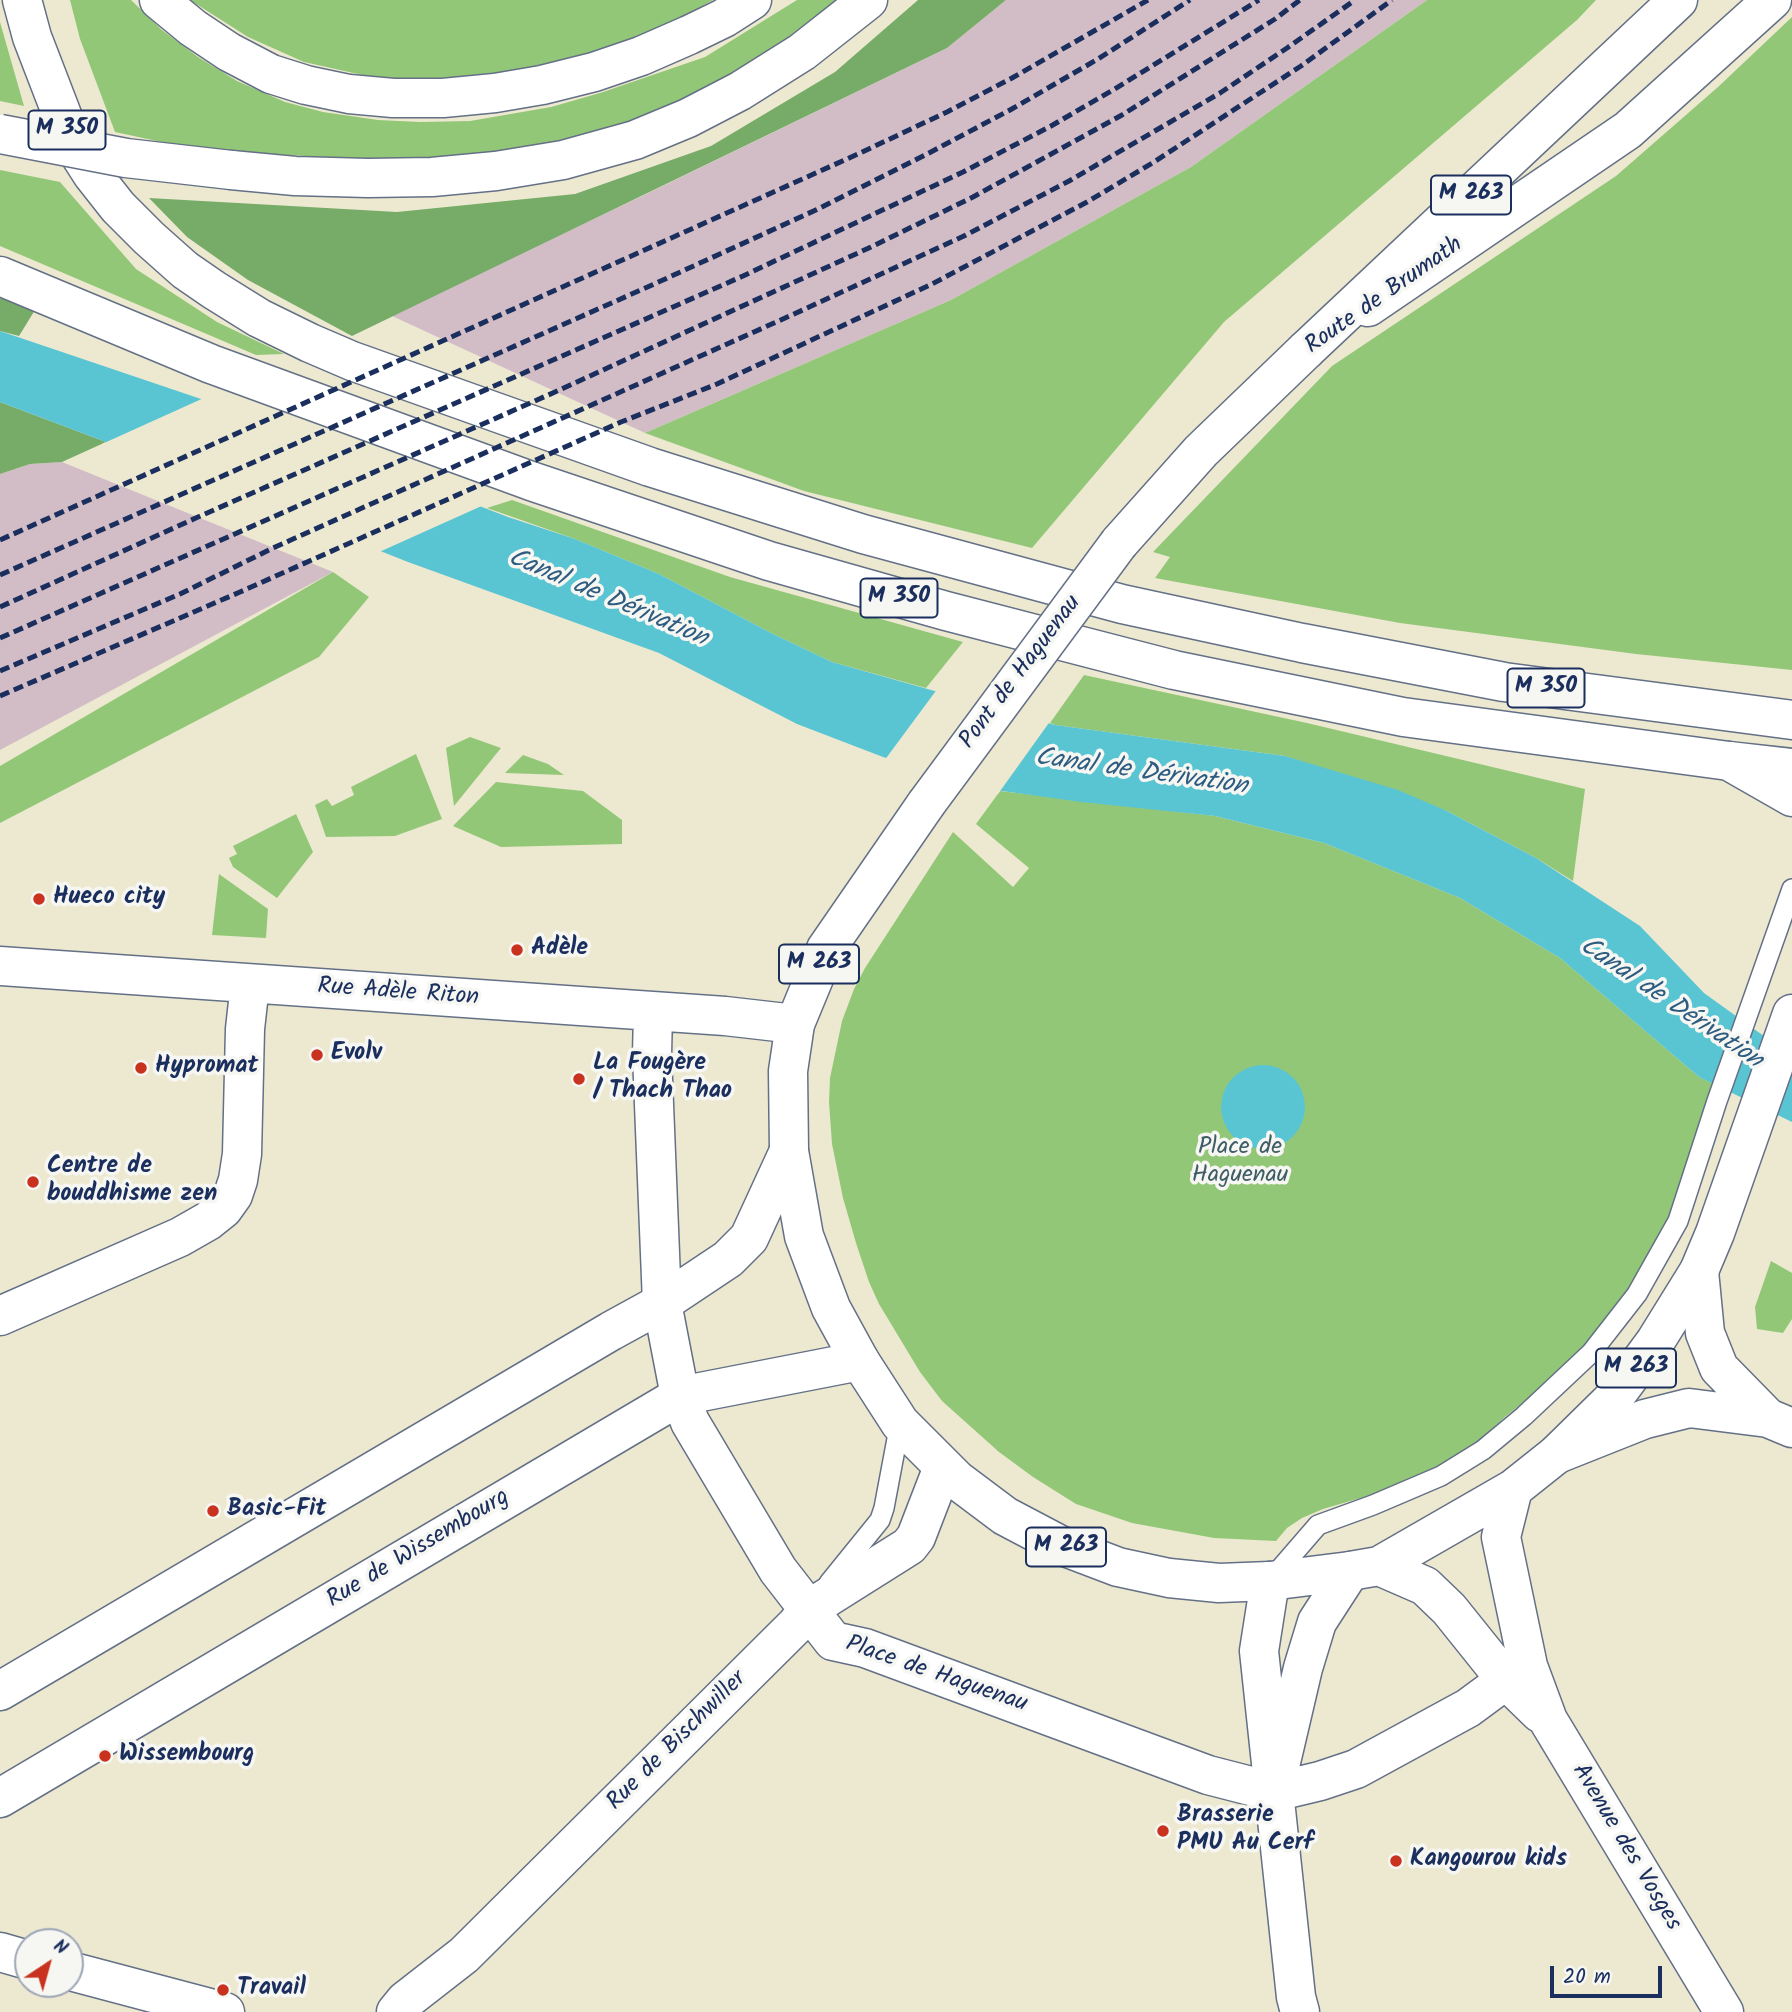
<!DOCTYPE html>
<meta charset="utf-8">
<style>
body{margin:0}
#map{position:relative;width:1792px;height:2012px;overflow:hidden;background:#ede9d1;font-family:Kalam,sans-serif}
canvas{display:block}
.north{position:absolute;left:14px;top:1928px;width:70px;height:70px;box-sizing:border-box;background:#f6f6f2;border:2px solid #9ea6b7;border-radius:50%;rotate:36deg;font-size:19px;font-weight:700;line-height:28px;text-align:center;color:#1b2f5e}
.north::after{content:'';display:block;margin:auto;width:24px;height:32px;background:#c8321e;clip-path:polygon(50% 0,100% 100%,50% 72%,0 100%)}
.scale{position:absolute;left:1550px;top:1966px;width:112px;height:32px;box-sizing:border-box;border:4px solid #1b2f5e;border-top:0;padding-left:9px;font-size:21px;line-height:24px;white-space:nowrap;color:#1b2f5e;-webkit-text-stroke:5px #f6f6f2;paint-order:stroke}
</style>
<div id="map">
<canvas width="1792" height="2012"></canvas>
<div class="north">N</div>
<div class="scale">20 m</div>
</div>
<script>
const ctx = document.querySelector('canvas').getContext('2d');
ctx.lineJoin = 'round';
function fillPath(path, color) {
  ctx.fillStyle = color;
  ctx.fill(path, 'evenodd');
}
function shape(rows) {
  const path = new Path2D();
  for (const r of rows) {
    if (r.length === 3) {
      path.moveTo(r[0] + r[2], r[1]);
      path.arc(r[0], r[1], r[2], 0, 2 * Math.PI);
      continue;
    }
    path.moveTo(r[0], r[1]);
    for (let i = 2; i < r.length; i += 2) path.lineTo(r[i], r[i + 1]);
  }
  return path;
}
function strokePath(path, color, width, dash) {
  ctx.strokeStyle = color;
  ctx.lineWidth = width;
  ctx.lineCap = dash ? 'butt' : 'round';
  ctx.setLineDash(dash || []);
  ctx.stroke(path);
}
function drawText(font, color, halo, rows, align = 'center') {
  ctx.font = font + ' Kalam,sans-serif';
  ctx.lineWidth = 7;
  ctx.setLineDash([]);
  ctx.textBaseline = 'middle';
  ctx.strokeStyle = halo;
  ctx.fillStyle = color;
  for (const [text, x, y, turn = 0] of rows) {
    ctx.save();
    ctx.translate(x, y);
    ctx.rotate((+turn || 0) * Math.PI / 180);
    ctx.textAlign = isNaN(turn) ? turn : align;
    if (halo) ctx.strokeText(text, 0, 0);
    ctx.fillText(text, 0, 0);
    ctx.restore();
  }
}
const industrial = shape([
 [1006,0,1427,0,1191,167,951,300,645,433,390,315,640,197,947,48],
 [62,462,333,572,0,750,0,474,30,464]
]);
const green = shape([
 [70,0,131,0,162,30,198,57,237,81,285,102,323,112,378,120,420,122,470,121,551,107,600,93,705,57,797,0,857,0,704,104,560,152,396,161,199,150,115,132,80,39],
 [190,0,713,0,679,19,613,46,542,66,483,77,430,81,367,76,304,62,248,37],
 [1427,0,1596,0,1577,20,1224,322,1032,548,804,491,645,433,951,300,1191,167],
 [1792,17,1792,670,1636,654,1400,623,1155,578,1170,557,1153,552,1332,366,1616,176,1718,87],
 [0,22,24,106,0,101],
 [0,170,60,182,136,269,217,322,284,354,256,355,0,246],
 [512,500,730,577,963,642,926,688,832,662,773,634,659,574,575,539,487,508],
 [333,572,369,597,319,657,0,823,0,766],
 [1084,675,1307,723,1585,789,1573,881,1536,858,1447,811,1285,756,1055,725,1050,723],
 [470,737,501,748,454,806,446,748],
 [416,754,442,819,395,836,326,837,315,805,327,799,332,806,354,795,351,787],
 [523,755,548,764,564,775,505,773],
 [496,782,583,791,622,820,622,844,501,847,453,826],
 [1000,791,1215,816,1324,843,1460,898,1560,958,1699,1077,1712,1083,1698,1128,1695,1161,1648,1264,1588,1346,1559,1374,1506,1416,1464,1454,1430,1473,1364,1497,1323,1509,1302,1518,1287,1528,1276,1541,1214,1538,1132,1523,1076,1504,1033,1477,999,1452,942,1401,920,1372,879,1304,869,1282,856,1243,843,1198,832,1144,829,1102,830,1078,842,1021,854,989,865,968,953,832,1013,887,1029,868,976,824],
 [296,814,313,852,277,898,233,867,229,858,237,854,233,846],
 [219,874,268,909,266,938,212,935],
 [1771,1261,1792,1273,1792,1319,1783,1333,1757,1329,1755,1307]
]);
const forest = shape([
 [918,0,1006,0,947,48,352,336,248,280,187,237,149,198,397,212,575,194,711,146,835,72],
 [0,298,35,310,19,336,0,331],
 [0,402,106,442,62,462,30,464,0,474]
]);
const water = shape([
 [0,331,204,400,508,517,575,539,659,574,773,634,832,662,1055,725,1285,756,1398,790,1447,811,1536,858,1640,926,1704,993,1761,1034,1792,1047,1792,1122,1699,1077,1560,958,1460,898,1324,843,1215,816,1081,802,988,789,883,757,797,724,659,653,408,562,98,439,0,402],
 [1263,1107,42]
]);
const pier = shape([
 [206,397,486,504,377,553,102,444],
 [938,688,1051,720,998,794,884,761]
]);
const service = shape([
 [1273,1577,1318,1525,1373,1505,1441,1476,1483,1450,1524,1416,1591,1353,1637,1294,1678,1221,1717,1101,1792,889],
 [829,1583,880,1520,884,1508,900,1423]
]);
const minor = shape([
 [0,966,725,1016,795,1024],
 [653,1012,652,1055,662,1303,680,1396,690,1422,778,1570,833,1641,865,1648,1208,1775,1274,1792,1320,1781,1356,1769,1468,1708,1506,1680],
 [1699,1271,1705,1333,1719,1368,1768,1418],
 [0,1316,180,1237,208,1221,223,1209,233,1195,238,1180,242,1154,245,1029,250,984],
 [1557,1454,1645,1419,1689,1408,1768,1418,1792,1428],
 [1270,1581,1259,1651,1296,1997,1300,2012],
 [1281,1762,1303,1668,1317,1622,1350,1571],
 [396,2012,405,2001,464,1955,796,1625,809,1609,909,1546,916,1537,943,1467]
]);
const tertiary = shape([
 [0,1952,28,1960],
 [70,1971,225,2012]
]);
const secondary = shape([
 [1368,307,1628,130,1772,0],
 [0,1691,611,1331,662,1303,728,1259,749,1238,789,1151],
 [0,1798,680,1396,860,1361]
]);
const primary = shape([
 [1119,543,1201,451,1306,350],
 [1729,761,1792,768],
 [926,804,826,949,795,1024,788,1071,789,1151,804,1236,831,1308,860,1361,900,1423,957,1480,1005,1516,1060,1545,1118,1567,1169,1578,1219,1583,1270,1581,1350,1571,1379,1566,1513,1489,1557,1454,1613,1399,1655,1342,1699,1271,1715,1233,1792,1014],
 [1513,1489,1501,1537,1528,1666,1548,1720,1724,2012],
 [1379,1566,1425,1586,1449,1609,1506,1680,1540,1713]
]);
const trunk = shape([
 [22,0,32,37,74,146,92,174,118,207,149,238,185,270,214,290,259,318,310,343,352,361,650,467,863,534,1122,604,1302,643,1504,682,1792,720],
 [159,0,193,28,229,52,271,74,306,85,349,94,393,98,443,98,495,93,542,85,594,72,641,56,689,35,724,18,752,0],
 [231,170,295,176,368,178,432,177,496,171,563,160,635,140,688,118,740,91,802,52,868,0],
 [0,276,211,364,531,481,769,561,946,611,1174,670,1403,717,1729,761,1792,797],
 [1306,350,1678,0]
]);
const rail = shape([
 [0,540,858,154,947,112,1012,78,1148,0],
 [0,575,652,285,818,209,927,154,1010,110,1098,59,1190,0],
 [0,607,198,517,743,276,963,172,1051,126,1113,90,1259,0],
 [0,638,555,392,871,247,973,197,1122,115,1275,19,1300,0],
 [0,671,180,594,273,548,794,314,966,235,1069,181,1220,93,1287,48,1355,0],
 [0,696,240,592,621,422,717,384,932,284,1087,202,1154,162,1301,66,1392,0]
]);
const primaryBridge = shape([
 [926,804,1119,543]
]);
const trunkBridge = shape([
 [0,134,126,158,231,170]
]);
const markers = [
 [39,899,7,"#c8321e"],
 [517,950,7,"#c8321e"],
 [317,1055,7,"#c8321e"],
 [141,1068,7,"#c8321e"],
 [579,1079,7,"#c8321e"],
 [33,1182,7,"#c8321e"],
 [213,1511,7,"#c8321e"],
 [105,1756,7,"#c8321e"],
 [1163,1831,7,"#c8321e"],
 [1396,1861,7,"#c8321e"],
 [223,1990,7,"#c8321e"]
];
const shields = [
 [67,130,77],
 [1471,195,80],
 [899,598,77],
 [1546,688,77],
 [819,964,80],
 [1636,1368,80],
 [1066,1547,80]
];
const shieldNames = [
 ["M 350",67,130],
 ["M 263",1471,195],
 ["M 350",899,598],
 ["M 350",1546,688],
 ["M 263",819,964],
 ["M 263",1636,1368],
 ["M 263",1066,1547]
];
const streetNames = [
 ["Route de Brumath",1385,297,-35],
 ["Pont de Haguenau",1022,673,-53],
 ["Rue Adèle Riton",398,994,4],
 ["Rue de Wissembourg",419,1550,-31],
 ["Place de Haguenau",936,1676,19],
 ["Rue de Bischwiller",678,1742,-45],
 ["Avenue des Vosges",1625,1848,59]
];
const poiNames = [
 ["Hueco city",53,899],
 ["Adèle",531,950],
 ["Evolv",331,1055],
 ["La Fougère",593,1065],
 ["/ Thach Thao",593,1093],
 ["Hypromat",155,1068],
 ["Centre de",47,1168],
 ["bouddhisme zen",47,1196],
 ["Basic-Fit",227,1511],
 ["Wissembourg",119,1756],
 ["Brasserie",1177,1817],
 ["PMU Au Cerf",1177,1845],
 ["Kangourou kids",1410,1861],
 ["Travail",237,1990]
];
const parkNames = [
 ["Place de",1240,1149],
 ["Haguenau",1240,1177]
];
const waterNames = [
 ["Canal de Dérivation",607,600,23],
 ["Canal de Dérivation",1141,774,8],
 ["Canal de Dérivation",1670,1005,34]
];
fillPath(industrial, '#d2bdc6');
fillPath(green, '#93c778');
fillPath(forest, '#76ac68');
fillPath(water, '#59c5d3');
fillPath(pier, '#ede9d1');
strokePath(service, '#647086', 22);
strokePath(minor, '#647086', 41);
strokePath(tertiary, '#647086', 41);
strokePath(secondary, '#647086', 41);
strokePath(primary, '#647086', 41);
strokePath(trunk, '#647086', 41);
strokePath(service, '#fff', 19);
strokePath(minor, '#fff', 38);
strokePath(tertiary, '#fff', 38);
strokePath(secondary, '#fff', 38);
strokePath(primary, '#fff', 38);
strokePath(trunk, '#fff', 38);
strokePath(rail, '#1b2f5e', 5, [10, 5]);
strokePath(primaryBridge, '#647086', 41, []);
strokePath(trunkBridge, '#647086', 41, []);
strokePath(primaryBridge, '#fff', 38);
strokePath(trunkBridge, '#fff', 38);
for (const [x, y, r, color] of markers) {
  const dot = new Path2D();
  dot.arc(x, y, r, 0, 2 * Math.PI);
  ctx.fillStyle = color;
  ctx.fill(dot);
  strokePath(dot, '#f6f6f2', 2.5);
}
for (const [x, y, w] of shields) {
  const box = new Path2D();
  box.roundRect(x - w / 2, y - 19.5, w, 39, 5);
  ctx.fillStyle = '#f6f6f2';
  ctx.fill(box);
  strokePath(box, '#1b2f5e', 2);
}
drawText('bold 23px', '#1b2f5e', null, shieldNames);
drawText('24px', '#1b2f5e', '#f6f6f2', streetNames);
drawText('bold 24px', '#1b2f5e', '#f6f6f2', poiNames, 'left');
drawText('24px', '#3f5d66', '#f6f6f2', parkNames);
drawText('italic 26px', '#2e5c81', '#f6f6f2', waterNames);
</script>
